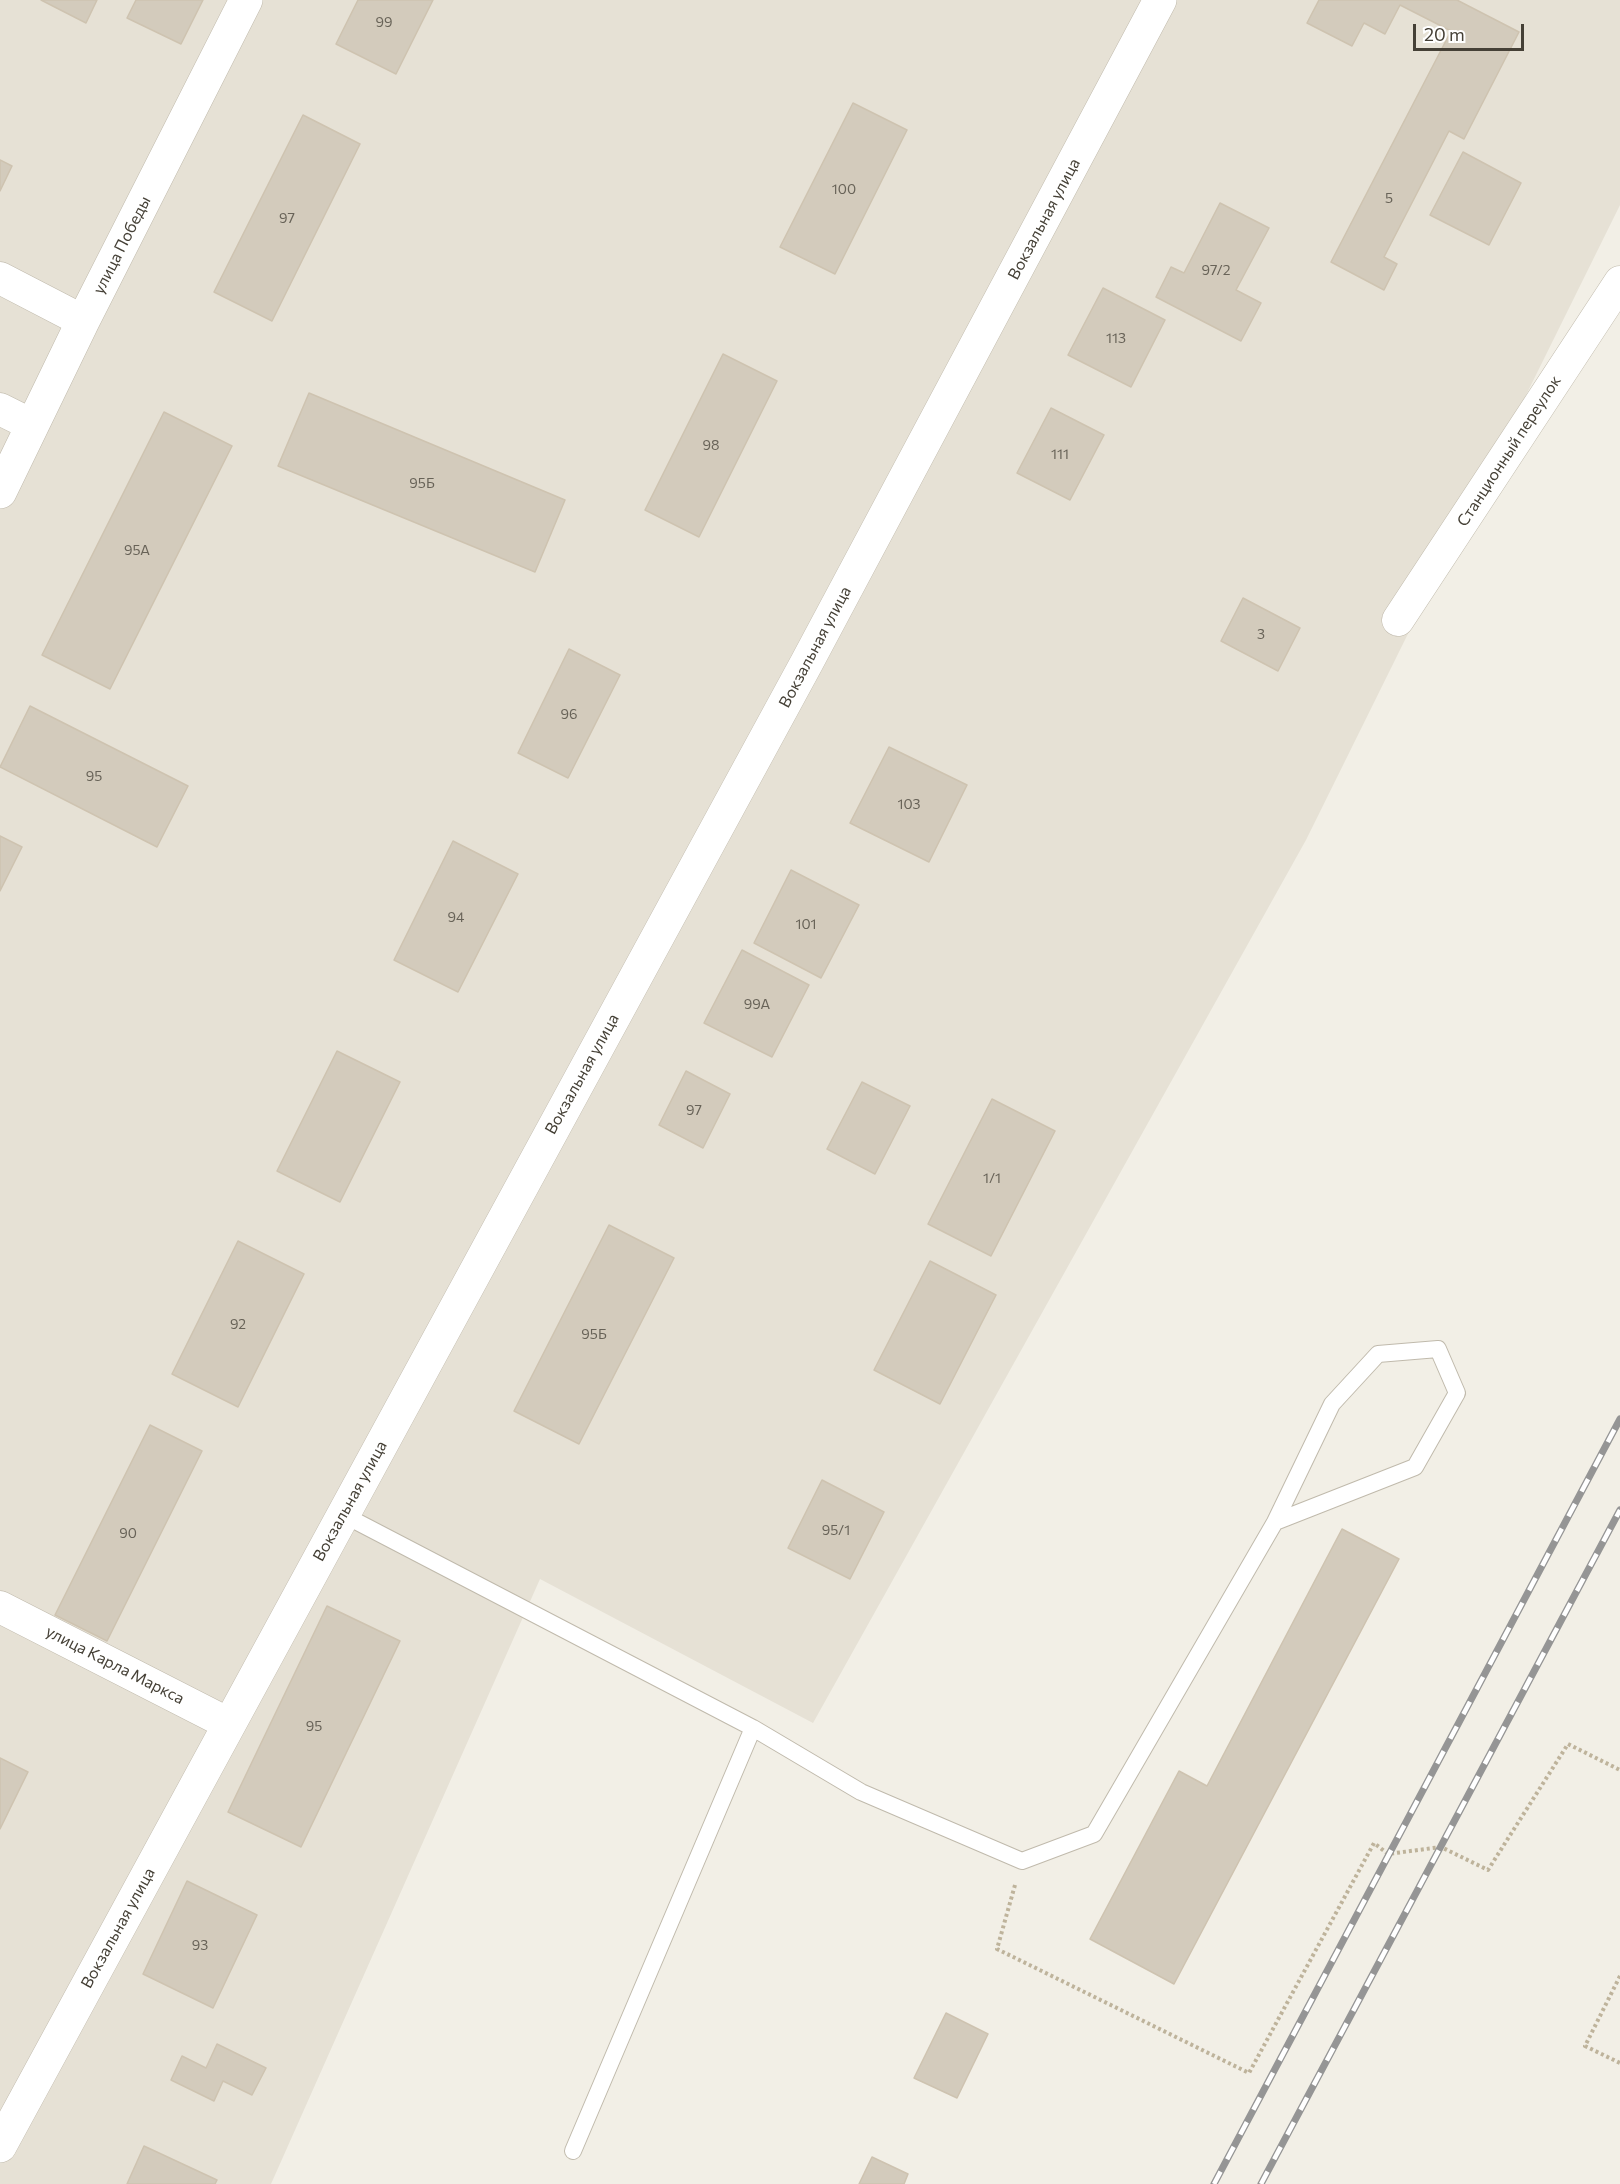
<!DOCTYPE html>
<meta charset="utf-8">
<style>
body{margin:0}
#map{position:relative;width:1620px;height:2184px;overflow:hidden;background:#f2efe6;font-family:Commissioner,sans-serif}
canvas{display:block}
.scale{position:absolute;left:1413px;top:24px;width:111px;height:27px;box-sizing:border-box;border:3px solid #454036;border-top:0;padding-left:8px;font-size:18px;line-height:21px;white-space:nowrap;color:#454036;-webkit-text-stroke:4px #fff;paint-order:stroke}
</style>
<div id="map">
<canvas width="1620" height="2184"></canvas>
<div class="scale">20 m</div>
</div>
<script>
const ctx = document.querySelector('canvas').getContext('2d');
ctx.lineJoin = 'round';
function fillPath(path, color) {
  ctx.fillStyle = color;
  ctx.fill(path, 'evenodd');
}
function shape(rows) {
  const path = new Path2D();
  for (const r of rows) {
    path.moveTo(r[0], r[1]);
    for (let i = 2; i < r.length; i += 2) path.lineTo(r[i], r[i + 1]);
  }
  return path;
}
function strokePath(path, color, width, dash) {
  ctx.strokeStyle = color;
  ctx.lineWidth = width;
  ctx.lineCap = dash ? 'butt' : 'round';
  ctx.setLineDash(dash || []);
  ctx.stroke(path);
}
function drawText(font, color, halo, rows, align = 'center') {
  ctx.font = font + ' Commissioner,sans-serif';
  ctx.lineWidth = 6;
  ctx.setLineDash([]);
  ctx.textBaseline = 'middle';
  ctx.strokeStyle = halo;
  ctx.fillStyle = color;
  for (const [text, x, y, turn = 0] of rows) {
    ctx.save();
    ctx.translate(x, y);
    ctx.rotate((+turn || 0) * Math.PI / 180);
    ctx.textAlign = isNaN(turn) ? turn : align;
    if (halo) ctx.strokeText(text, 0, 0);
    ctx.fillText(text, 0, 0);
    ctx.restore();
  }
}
const residential = shape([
 [0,0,1620,0,1620,205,1306,840,813,1723,540,1579,271,2184,0,2184]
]);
const building = shape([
 [41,0,97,0,86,23,41,0],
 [136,0,203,0,181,44,127,18,136,0],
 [358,0,433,0,396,74,336,44,358,0],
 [1319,0,1457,0,1519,32,1464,139,1449,131,1384,257,1397,264,1384,290,1331,262,1451,31,1400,5,1385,34,1364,23,1352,46,1307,23,1319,0],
 [853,103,907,130,835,274,780,247,853,103],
 [303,115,360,144,272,321,214,292,303,115],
 [1463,152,1521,183,1489,245,1430,215,1463,152],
 [0,160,12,166,0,191,0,160],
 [1220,203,1269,228,1236,290,1261,303,1241,341,1156,297,1171,267,1184,273,1220,203],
 [1103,288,1165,320,1131,387,1068,355,1103,288],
 [723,354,777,381,699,537,645,510,723,354],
 [309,393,565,500,535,572,278,466,309,393],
 [1051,408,1104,435,1070,500,1017,473,1051,408],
 [164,412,232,446,110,689,42,655,164,412],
 [1243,598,1300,628,1278,671,1221,641,1243,598],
 [569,649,620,675,568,778,518,753,569,649],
 [30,706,188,786,157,847,0,767,30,706],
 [889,747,967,785,929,862,850,823,889,747],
 [0,836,22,847,0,891,0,836],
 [453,841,518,874,458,992,394,960,453,841],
 [791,870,859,905,821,978,754,943,791,870],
 [742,950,809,985,772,1057,704,1023,742,950],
 [337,1051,400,1082,340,1202,277,1171,337,1051],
 [686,1071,730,1094,703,1148,659,1125,686,1071],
 [862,1082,910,1106,875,1174,827,1149,862,1082],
 [992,1099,1055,1131,991,1256,928,1224,992,1099],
 [609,1225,674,1258,579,1444,514,1411,609,1225],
 [238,1241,304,1274,238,1407,172,1374,238,1241],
 [930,1261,996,1295,940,1404,874,1370,930,1261],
 [150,1425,202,1451,107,1641,55,1615,150,1425],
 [822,1480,884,1512,850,1579,788,1548,822,1480],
 [1342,1529,1399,1559,1174,1984,1090,1939,1179,1771,1207,1786,1342,1529],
 [327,1606,400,1641,301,1847,228,1812,327,1606],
 [0,1758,28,1772,0,1829,0,1758],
 [187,1881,257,1915,213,2008,143,1974,187,1881],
 [946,2013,988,2034,957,2098,914,2078,946,2013],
 [217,2044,266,2068,252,2095,223,2081,214,2101,171,2080,182,2056,206,2068,217,2044],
 [144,2146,217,2180,215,2184,127,2184,144,2146],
 [872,2157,908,2174,904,2184,859,2184,872,2157]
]);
const path = shape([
 [1015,1885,997,1949,1249,2073,1374,1843,1388,1854,1441,1847,1488,1870,1568,1744,1620,1770],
 [1620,1976,1585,2046,1620,2063]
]);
const service = shape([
 [342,1514,753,1728,573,2151],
 [753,1728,861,1792,1022,1861,1094,1834,1275,1522,1332,1404,1378,1354,1438,1349,1457,1393,1415,1467,1275,1522]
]);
const minor = shape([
 [0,278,83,321],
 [0,409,32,425],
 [1398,620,1620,282],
 [0,1607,229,1724]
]);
const tertiary = shape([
 [0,492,83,321,246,0],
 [0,2146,806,664,1160,0]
]);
const rail = shape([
 [1214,2184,1620,1419],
 [1261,2184,1620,1510]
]);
const numberNames = [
 ["99",384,22],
 ["100",844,189],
 ["5",1389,198],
 ["97",287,218],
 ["97/2",1216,270],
 ["113",1116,338],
 ["98",711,445],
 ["111",1060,454],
 ["95Б",422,483],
 ["95А",137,550],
 ["3",1261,634],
 ["96",569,714],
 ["95",94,776],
 ["103",909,804],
 ["94",456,917],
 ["101",806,924],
 ["99А",757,1004],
 ["97",694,1110],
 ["1/1",992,1178],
 ["92",238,1324],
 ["95Б",594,1334],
 ["95/1",836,1530],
 ["90",128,1533],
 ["95",314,1726],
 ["93",200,1945]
];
const streetNames = [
 ["Вокзальная улица",1044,219,-62],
 ["улица Победы",122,245,-63],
 ["Станционный переулок",1509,451,-57],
 ["Вокзальная улица",815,647,-62],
 ["Вокзальная улица",582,1074,-61],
 ["Вокзальная улица",350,1501,-61],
 ["улица Карла Маркса",115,1665,27],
 ["Вокзальная улица",118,1928,-61]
];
fillPath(residential, '#e6e1d5');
fillPath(building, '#d3cbbc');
strokePath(building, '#cec3b0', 1.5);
strokePath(service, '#c0baac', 18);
strokePath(minor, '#c0baac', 33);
strokePath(tertiary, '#c0baac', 34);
strokePath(path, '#beb39b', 4, [3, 3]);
strokePath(service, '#fff', 16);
strokePath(minor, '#fff', 32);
strokePath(tertiary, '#fff', 33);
strokePath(rail, '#959595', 7);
strokePath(rail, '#fff', 4.5, [14]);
drawText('14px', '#686358', null, numberNames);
drawText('16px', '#454036', '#fff', streetNames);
</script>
